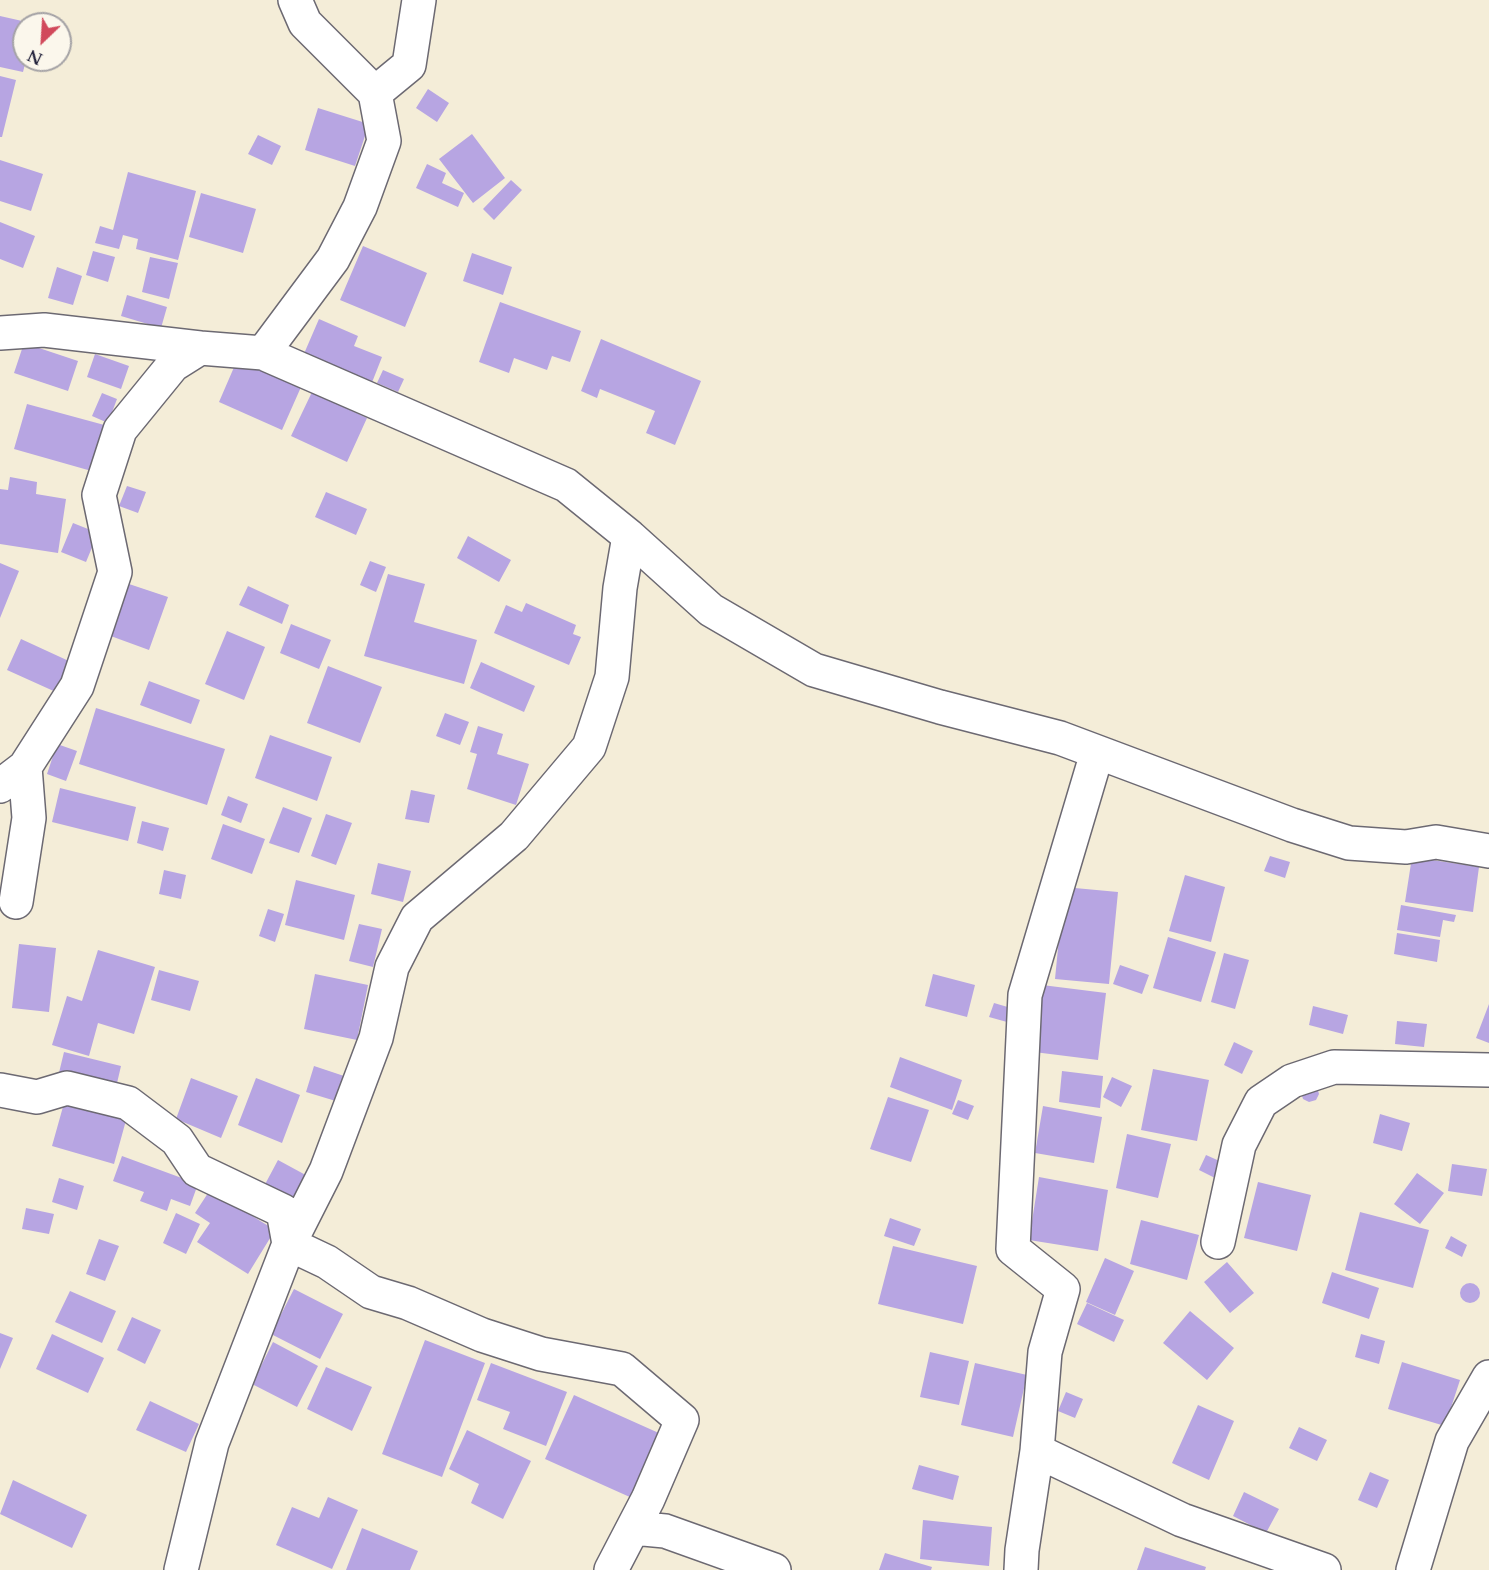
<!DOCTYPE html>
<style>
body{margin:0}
#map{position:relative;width:1489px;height:1570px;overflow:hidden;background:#f4edd8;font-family:Cardo,serif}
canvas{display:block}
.north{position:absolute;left:12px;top:12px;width:60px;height:60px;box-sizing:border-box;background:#fbf7ec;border:2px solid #a4a2a5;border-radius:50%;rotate:205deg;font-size:16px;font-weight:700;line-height:24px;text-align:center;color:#22223b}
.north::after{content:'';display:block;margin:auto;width:21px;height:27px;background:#d1495b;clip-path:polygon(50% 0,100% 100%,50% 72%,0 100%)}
</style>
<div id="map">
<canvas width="1489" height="1570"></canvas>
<div class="north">N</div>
</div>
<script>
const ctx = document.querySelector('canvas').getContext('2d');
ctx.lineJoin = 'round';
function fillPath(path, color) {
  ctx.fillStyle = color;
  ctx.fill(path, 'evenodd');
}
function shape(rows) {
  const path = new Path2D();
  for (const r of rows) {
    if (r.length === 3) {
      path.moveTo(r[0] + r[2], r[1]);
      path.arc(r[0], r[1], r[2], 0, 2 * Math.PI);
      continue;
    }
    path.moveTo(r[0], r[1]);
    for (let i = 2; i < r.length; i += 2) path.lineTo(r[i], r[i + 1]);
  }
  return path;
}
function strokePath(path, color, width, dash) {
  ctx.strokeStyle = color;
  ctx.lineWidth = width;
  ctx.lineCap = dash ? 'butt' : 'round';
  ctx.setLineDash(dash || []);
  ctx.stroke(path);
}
const building = shape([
 [0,16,31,23,24,24,26,60,23,72,0,67],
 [0,76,16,80,2,137,0,137],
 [428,89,449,103,437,122,416,108],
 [318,108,369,124,355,166,305,150],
 [472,134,505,178,473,203,439,159],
 [258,135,281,146,272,165,248,154],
 [0,160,43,174,31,211,0,201],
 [427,164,446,173,442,183,464,193,458,207,416,188],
 [128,172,196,191,178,260,136,249,138,239,123,235,119,249,95,243,100,226,113,230],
 [511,180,522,190,494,220,483,209],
 [201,193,256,209,243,253,189,237],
 [0,222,35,236,23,268,0,259],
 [363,246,427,273,405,327,340,300],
 [93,251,115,257,108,282,86,275],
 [472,253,512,267,503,295,463,281],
 [150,257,178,263,169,299,142,292],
 [57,267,82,276,73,305,48,298],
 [127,295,167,307,161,328,121,316],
 [500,302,581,331,570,362,552,356,547,370,514,358,509,373,479,362],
 [319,319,358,336,354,346,382,357,371,385,303,356],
 [601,339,701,381,675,445,646,433,655,411,600,389,597,398,581,391],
 [24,343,78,361,68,391,14,373],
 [95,354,129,366,121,389,87,377],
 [238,358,301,387,282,430,219,402],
 [383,370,404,379,398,392,377,383],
 [312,392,367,418,347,462,291,436],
 [102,393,117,399,108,423,92,416],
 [27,404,108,426,95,472,14,449],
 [10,477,37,482,36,494,66,499,58,553,0,544,0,489,8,490],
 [127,486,146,492,138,513,119,506],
 [326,492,367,509,356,535,315,517],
 [73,523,98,533,86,562,61,552],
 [468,536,511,560,499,582,457,558],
 [370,561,386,567,376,592,360,585],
 [0,563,19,571,0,618],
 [388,574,425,584,414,622,477,640,464,684,364,656],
 [126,583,168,597,149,650,108,635],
 [248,586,289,605,282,624,239,605],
 [526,603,576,625,573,634,581,637,569,665,494,633,506,605,522,612],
 [291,624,331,640,319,669,280,653],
 [227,631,265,647,244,700,205,684],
 [21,639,71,662,58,693,7,670],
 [481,662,535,686,524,712,470,688],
 [328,666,382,687,360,743,307,723],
 [149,681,200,700,191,724,140,705],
 [96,708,225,749,207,805,79,764],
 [445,713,469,722,460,745,436,736],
 [478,726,503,734,497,754,529,764,516,805,467,789,477,754,470,752],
 [270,735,332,757,317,801,255,778],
 [57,744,77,751,66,781,47,774],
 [60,788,136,807,128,841,52,822],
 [411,790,435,795,429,823,405,819],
 [228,796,248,804,241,823,221,815],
 [283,807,312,818,299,853,269,843],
 [326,814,352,823,336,865,311,856],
 [142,821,169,828,163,851,137,843],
 [223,824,265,839,252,874,211,859],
 [1270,856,1290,862,1285,878,1264,871],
 [1412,857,1479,867,1473,912,1405,902],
 [378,863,411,871,403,902,371,894],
 [164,870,186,875,181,899,159,894],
 [1185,875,1225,887,1211,942,1169,931],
 [296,880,355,895,344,940,285,925],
 [1064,887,1118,892,1109,984,1055,979],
 [1401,905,1456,915,1454,922,1443,920,1440,937,1397,930],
 [268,909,284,914,275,942,259,936],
 [359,924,382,929,373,967,349,961],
 [1397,933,1440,940,1437,962,1394,954],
 [1168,937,1216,952,1201,1002,1153,988],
 [19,944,56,948,49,1012,12,1008],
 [98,950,155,967,134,1034,98,1023,89,1056,52,1045,67,996,82,1001],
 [1224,953,1249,960,1235,1009,1211,1002],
 [1120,965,1149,975,1142,994,1113,984],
 [159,970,199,981,190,1011,151,1000],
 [315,974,368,985,357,1040,304,1029],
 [933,974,975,985,967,1017,925,1006],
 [1042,985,1106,993,1098,1060,1034,1052],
 [994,1003,1011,1008,1007,1022,989,1017],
 [1489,1004,1489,1043,1476,1038],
 [1313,1006,1348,1015,1343,1034,1309,1025],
 [1397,1021,1427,1024,1424,1047,1395,1044],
 [1234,1042,1253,1051,1242,1074,1224,1065],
 [64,1052,121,1066,114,1096,57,1081],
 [900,1057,962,1080,952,1110,890,1087],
 [314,1066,347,1077,339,1102,306,1092],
 [1153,1069,1209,1080,1197,1141,1141,1130],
 [1062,1071,1103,1076,1100,1108,1059,1102],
 [1112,1077,1132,1086,1121,1107,1103,1097],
 [191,1078,238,1096,221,1138,176,1119],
 [256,1078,300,1095,282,1143,238,1125],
 [1317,1087,1319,1094,1316,1100,1309,1102,1303,1099,1301,1092],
 [66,1096,128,1113,114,1164,52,1146],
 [888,1097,929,1110,911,1162,870,1149],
 [958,1100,974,1106,968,1120,952,1114],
 [1043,1106,1102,1117,1094,1163,1035,1153],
 [1380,1114,1410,1123,1402,1151,1373,1143],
 [1127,1134,1171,1144,1158,1198,1116,1188],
 [1206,1155,1224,1163,1217,1179,1199,1170],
 [122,1156,198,1184,190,1206,171,1199,167,1211,140,1201,144,1192,113,1181],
 [278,1160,313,1179,296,1208,262,1190],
 [1452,1164,1487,1169,1482,1196,1448,1191],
 [1417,1173,1444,1193,1420,1224,1394,1204],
 [1039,1177,1108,1190,1098,1251,1029,1240],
 [59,1178,84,1186,77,1210,52,1202],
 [1258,1182,1311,1195,1297,1251,1244,1238],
 [210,1190,275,1230,248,1274,197,1242,210,1223,195,1213],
 [26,1208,54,1214,49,1234,22,1229],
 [1360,1212,1429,1230,1413,1288,1345,1270],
 [176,1213,200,1224,186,1254,163,1243],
 [890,1218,921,1229,914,1246,884,1236],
 [1141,1220,1199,1235,1187,1280,1130,1264],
 [1451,1236,1467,1245,1462,1257,1445,1248],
 [99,1239,119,1246,105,1281,86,1274],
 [893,1246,977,1266,963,1324,878,1304],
 [1105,1258,1134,1271,1115,1315,1086,1302],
 [1227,1262,1254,1293,1230,1313,1204,1282],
 [1332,1272,1379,1288,1369,1319,1322,1303],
 [1470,1293,10],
 [294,1289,343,1314,320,1359,271,1334],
 [70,1291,116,1311,102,1343,55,1322],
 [1087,1303,1124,1320,1114,1342,1077,1324],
 [1190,1311,1234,1348,1207,1380,1163,1343],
 [132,1317,161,1330,145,1364,117,1350],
 [0,1333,13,1338,0,1369],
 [52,1334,104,1358,88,1393,36,1369],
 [1361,1334,1385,1341,1379,1364,1355,1357],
 [425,1340,485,1363,442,1477,382,1454],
 [273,1342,318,1366,297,1407,252,1384],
 [930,1352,969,1361,959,1405,920,1397],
 [1402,1362,1460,1380,1445,1426,1388,1409],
 [491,1363,567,1392,546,1446,503,1429,510,1412,477,1400],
 [975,1363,1027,1375,1013,1437,961,1425],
 [326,1367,372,1387,352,1431,307,1409],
 [1066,1392,1083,1399,1075,1418,1058,1411],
 [574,1395,661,1434,632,1498,545,1459],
 [150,1401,199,1424,186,1452,136,1430],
 [1198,1405,1234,1421,1209,1480,1172,1463],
 [1299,1427,1327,1440,1317,1461,1289,1448],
 [467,1430,531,1461,503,1519,471,1503,479,1484,449,1469],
 [919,1465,959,1476,953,1500,912,1489],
 [1370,1472,1389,1480,1377,1508,1358,1500],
 [13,1480,87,1515,72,1548,0,1514],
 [1244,1492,1279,1509,1266,1533,1233,1516],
 [328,1497,358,1510,332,1569,276,1545,292,1507,319,1518],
 [923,1520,992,1527,989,1566,920,1559],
 [362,1528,418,1551,410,1570,346,1570],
 [1145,1547,1206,1567,1205,1570,1137,1570],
 [885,1553,932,1567,931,1570,879,1570]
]);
const minor = shape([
 [375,93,409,65,419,0],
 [0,333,44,330,200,348],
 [263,353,333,259,360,207,384,141,375,93,305,23,295,0],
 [0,786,25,767,77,686,115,572,99,495,120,430,173,365,200,348,263,353,566,485,629,536,711,610,814,670,940,707,1060,738,1292,825,1349,843,1406,847,1436,842,1489,851],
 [16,902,29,818,25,767],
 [0,1090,37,1097,67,1088,128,1103,177,1140,197,1170,283,1211,289,1244,212,1443,181,1570],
 [1218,1242,1239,1145,1261,1102,1292,1081,1334,1067,1489,1070],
 [1037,1451,1182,1520,1324,1570],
 [633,1528,665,1531,774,1570],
 [611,1570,648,1499,682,1420,622,1369,541,1354,482,1335,408,1303,371,1292,327,1262,289,1244,326,1171,376,1038,392,967,417,918,514,836,589,747,612,677,620,588,629,536],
 [1021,1570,1022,1550,1037,1451,1045,1352,1063,1289,1013,1249,1025,995,1097,753],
 [1413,1570,1452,1441,1489,1377]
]);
fillPath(building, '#b7a5e2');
strokePath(minor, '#6c6972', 36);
strokePath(minor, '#fff', 33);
</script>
